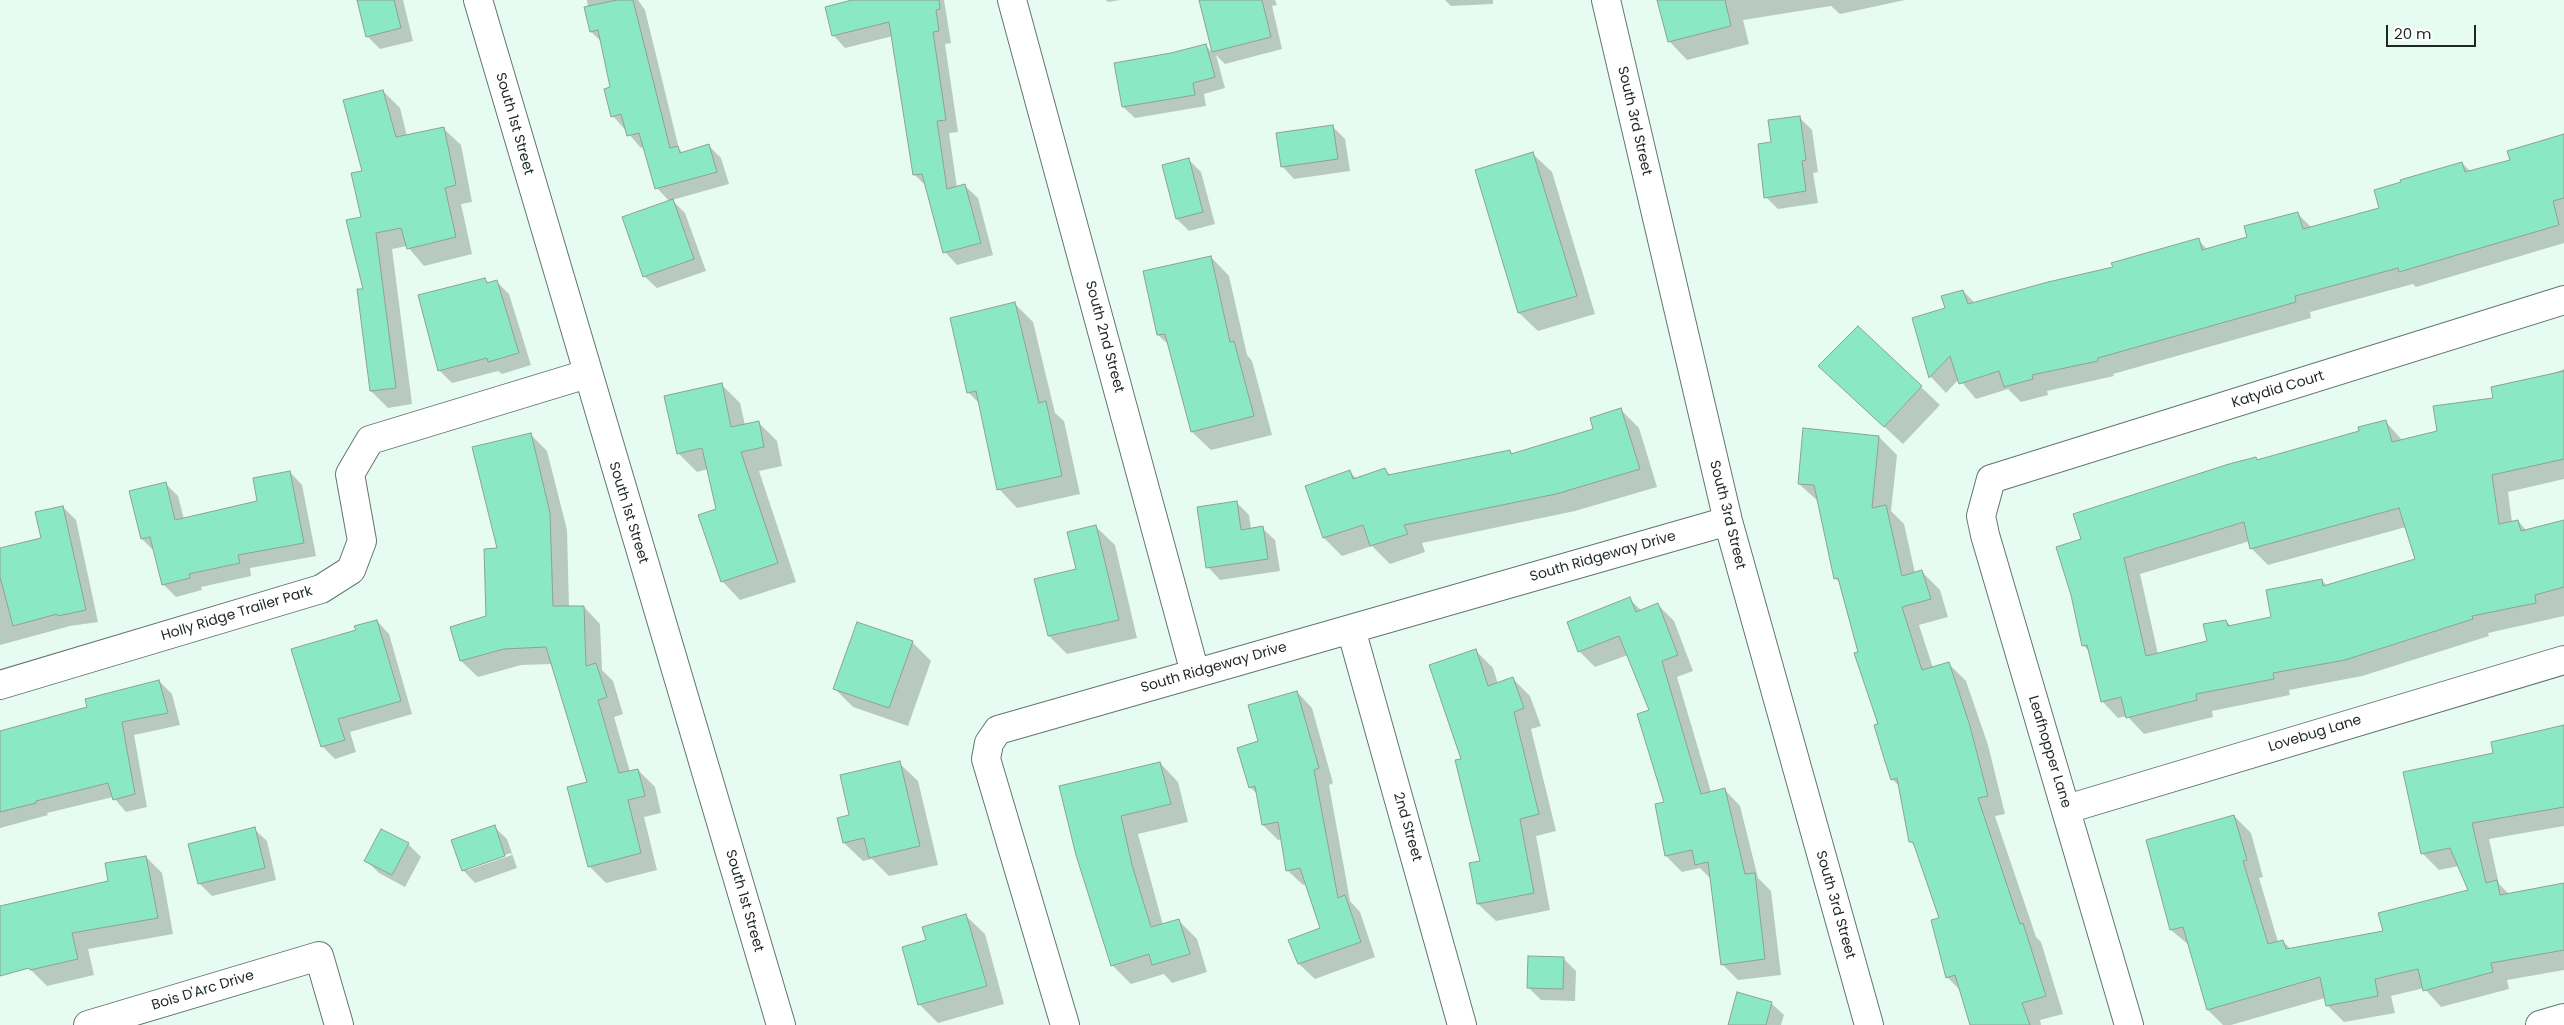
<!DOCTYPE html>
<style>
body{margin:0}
#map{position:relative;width:2564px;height:1025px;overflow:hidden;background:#e6fcf2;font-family:Poppins,sans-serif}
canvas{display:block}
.scale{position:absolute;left:2386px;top:25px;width:90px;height:22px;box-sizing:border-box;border:2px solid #1f2723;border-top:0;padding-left:6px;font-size:15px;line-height:18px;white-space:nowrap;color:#1f2723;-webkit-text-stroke:4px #fff;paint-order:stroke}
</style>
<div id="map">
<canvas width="2564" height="1025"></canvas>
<div class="scale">20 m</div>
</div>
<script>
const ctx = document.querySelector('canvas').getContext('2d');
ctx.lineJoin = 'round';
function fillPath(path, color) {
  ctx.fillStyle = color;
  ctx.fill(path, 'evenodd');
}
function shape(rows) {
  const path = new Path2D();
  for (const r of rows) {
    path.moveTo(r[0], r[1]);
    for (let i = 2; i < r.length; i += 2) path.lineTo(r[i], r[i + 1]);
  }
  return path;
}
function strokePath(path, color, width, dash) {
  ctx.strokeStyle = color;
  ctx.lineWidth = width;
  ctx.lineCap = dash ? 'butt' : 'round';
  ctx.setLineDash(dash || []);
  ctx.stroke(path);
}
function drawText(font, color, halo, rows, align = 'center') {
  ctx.font = font + ' Poppins,sans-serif';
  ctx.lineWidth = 4.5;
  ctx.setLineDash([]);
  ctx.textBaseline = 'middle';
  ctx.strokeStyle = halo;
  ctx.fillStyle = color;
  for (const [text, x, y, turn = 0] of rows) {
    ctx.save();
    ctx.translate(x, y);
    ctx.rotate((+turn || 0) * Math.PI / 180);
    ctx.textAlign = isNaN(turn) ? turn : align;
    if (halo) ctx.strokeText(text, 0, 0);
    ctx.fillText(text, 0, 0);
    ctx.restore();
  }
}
const shadow = shape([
 [358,0,403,0,413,41,380,49,367,36],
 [587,0,638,0,645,10,679,149,683,153,709,146,721,158,729,184,672,200,685,213,706,271,657,288,644,276,670,202,657,188,644,147,641,148,613,116,612,88,602,42,591,32],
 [857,0,944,0,951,43,945,44,958,132,949,133,957,188,965,186,978,198,993,255,957,265,945,252,927,187,914,174,893,36,845,48,833,35],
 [1106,0,1120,0,1108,2],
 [1200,0,1275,0,1277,5,1272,6,1282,49,1225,64,1216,55,1225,88,1204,94,1206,106,1135,118,1123,107,1171,55,1205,45,1213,53],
 [1445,0,1493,0,1493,4,1451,6],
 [1658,0,1905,0,1840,14,1831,6,1743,20,1749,44,1687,60,1669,41],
 [383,91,400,108,407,136,444,129,461,145,472,202,461,204,472,254,424,266,407,246,392,249,412,404,388,408,371,391,358,291,365,290,363,172],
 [1800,118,1812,130,1818,172,1813,173,1818,203,1778,209,1766,197,1773,144],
 [1332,126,1345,139,1350,171,1294,179,1282,166],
 [2564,135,2564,243,2416,287,2413,284,2310,312,2311,318,2113,374,2114,376,2047,391,2048,395,2021,402,2008,389,1976,399,1959,379,1946,393,1931,377,1913,319,1946,309,1963,291,1975,303,2114,268,2198,240,2208,250,2248,238,2298,214,2312,228,2381,209,2462,163,2471,172,2511,161],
 [1533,154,1552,172,1595,314,1538,331,1519,313,1477,170],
 [1188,159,1201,172,1215,224,1189,231,1177,219],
 [1211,257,1229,276,1247,355,1252,361,1272,435,1211,450,1192,432,1170,346,1158,335],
 [485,279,489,284,496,281,509,294,531,365,502,374,498,371,452,383,439,370],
 [1015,304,1033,322,1055,413,1064,421,1080,494,1017,508,999,489,981,405,968,392],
 [2564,369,2564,479,2508,492,2512,522,2518,521,2527,531,2564,529,2564,616,2488,633,2489,636,2362,676,2289,690,2290,695,2212,711,2213,717,2144,734,2127,716,2118,718,2102,701,2089,651,2083,645,2083,540,2255,458,2258,461,2361,432,2385,421,2403,441,2438,432,2494,399],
 [2406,527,2416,560,2327,586,2322,580,2273,618,2231,626,2226,621,2208,641,2158,654,2140,574,2250,541,2252,549,2268,565],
 [721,384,740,403,745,425,758,422,777,441,782,466,759,471,796,582,740,600,722,581,718,510,708,469,697,472,678,453],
 [1839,385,1921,387,1940,405,1903,444],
 [1621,410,1639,428,1657,487,1575,511,1422,543,1425,552,1390,564,1372,546,1342,556,1324,538,1350,472,1357,479,1385,469,1391,476,1510,451,1514,455,1595,430],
 [531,435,547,451,567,530,569,607,584,607,600,624,602,670,613,681,623,714,614,717,630,772,638,770,655,787,661,813,644,817,657,870,606,883,589,866,589,782,552,664,521,665,478,677,461,661,487,617,498,550],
 [1879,437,1897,455,1891,511,1904,524,1915,573,1922,572,1940,590,1948,617,1919,625,1933,668,1948,663,1966,681,1988,745,2005,814,1995,816,2036,937,2041,942,2063,1014,2040,1020,2041,1025,1971,1025,1961,991,1947,977,1940,919,1916,847,1911,842,1900,787,1892,779,1840,583,1835,578,1819,502,1799,484],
 [290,472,302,485,316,556,250,568,251,576,201,587,202,590,176,597,163,584,155,552,142,539,165,483,178,496,184,519,259,502],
 [1236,502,1249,515,1251,529,1262,528,1275,540,1280,571,1220,580,1208,567],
 [63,507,76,520,98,622,70,626,0,645,0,549,43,539],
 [1096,527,1115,545,1137,638,1067,654,1049,636],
 [1629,599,1642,611,1658,605,1674,621,1693,671,1677,677,1711,792,1724,789,1740,806,1758,878,1771,891,1781,975,1738,980,1722,964,1712,880,1700,868,1682,872,1666,856,1665,803,1650,711,1628,655,1595,667,1579,651],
 [377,621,389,634,412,714,350,732,356,752,335,759,322,746,357,631],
 [912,642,931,661,908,726,853,707,834,688],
 [1476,651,1493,668,1498,684,1513,679,1530,696,1541,726,1531,729,1556,831,1536,836,1550,910,1496,921,1478,904,1470,864,1481,862,1463,760],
 [159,681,172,694,180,725,134,735,147,807,126,812,113,797,47,813,48,815,0,828,0,732,89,708],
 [1297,692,1312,708,1333,783,1329,785,1350,901,1360,912,1375,957,1315,979,1299,964,1290,941,1321,929,1306,884,1303,885,1287,870,1282,839,1278,840,1263,825,1258,795,1250,787,1260,742],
 [2564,725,2564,826,2489,839,2499,884,2509,894,2564,885,2564,970,2507,980,2509,989,2441,1007,2424,988,2391,996,2395,1013,2344,1022,2327,1005,2325,998,2231,1025,2223,1025,2208,1010,2190,946,2171,930,2234,816,2251,833,2263,877,2259,878,2278,942,2282,941,2291,949,2384,932,2470,891,2459,866,2439,870,2422,853,2494,754],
 [899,763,918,781,938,865,889,876,872,859,863,861,844,843,851,816],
 [1160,763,1178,782,1188,822,1138,834,1163,925,1178,920,1197,939,1207,972,1172,983,1164,974,1131,984,1113,966,1060,787],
 [494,827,507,839,517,868,475,883,463,870],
 [511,853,512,855,468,870,468,867],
 [254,829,267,841,276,880,212,896,199,883],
 [408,844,421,857,405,887,379,873,366,860],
 [146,857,162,873,173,934,88,949,94,975,47,986,31,970,110,882],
 [966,916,985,934,1004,1004,938,1023,919,1004,927,941],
 [1563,958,1576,971,1575,1001,1541,1000,1528,987],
 [1771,1003,1784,1015,1781,1025,1729,1025]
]);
const building = shape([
 [357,0,394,0,401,28,366,37,357,0],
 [617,0,633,0,670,148,678,146,680,153,709,144,717,172,655,189,639,133,627,136,621,114,611,117,604,89,610,87,598,30,590,32,584,7,617,0],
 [852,0,939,0,940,9,936,10,939,31,933,32,946,120,937,121,947,189,965,184,981,243,943,253,922,174,913,175,889,22,832,36,825,7,852,0],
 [1199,0,1262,0,1271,37,1212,52,1199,0],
 [1657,0,1725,0,1731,26,1668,42,1657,0],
 [1206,44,1215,77,1193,83,1195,95,1122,107,1114,63,1171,53,1206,44],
 [383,90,396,137,444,127,456,185,445,188,456,237,407,249,401,228,376,233,396,388,370,391,357,289,363,289,346,220,361,217,351,173,362,171,343,100,383,90],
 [1800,116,1806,160,1802,161,1806,191,1764,198,1758,144,1771,142,1768,120,1800,116],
 [1333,125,1338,159,1281,167,1276,133,1333,125],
 [2564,134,2564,198,2553,201,2559,225,2399,272,2398,268,2295,296,2296,302,2098,358,2098,361,2032,375,2033,379,2004,387,1999,371,1959,384,1950,356,1929,378,1912,318,1945,308,1941,296,1963,290,1968,304,2048,282,2113,267,2111,263,2199,238,2202,250,2247,237,2244,226,2298,212,2303,229,2379,208,2374,190,2401,182,2400,180,2462,162,2465,172,2510,160,2507,151,2564,134],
 [1533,152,1577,296,1518,313,1475,170,1533,152],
 [1189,158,1203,212,1176,219,1162,165,1189,158],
 [673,199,694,259,643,277,622,217,673,199],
 [1211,256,1230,342,1234,341,1254,416,1191,432,1165,334,1157,335,1143,271,1211,256],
 [485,278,487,283,497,280,519,353,488,362,487,358,438,371,418,295,485,278],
 [1015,302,1039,403,1046,401,1062,476,997,490,976,391,967,393,950,318,1015,302],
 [1858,326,1922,386,1884,427,1818,366,1858,326],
 [2564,371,2564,459,2492,475,2499,524,2518,520,2521,531,2564,520,2564,587,2535,595,2536,603,2472,616,2473,619,2345,660,2273,673,2274,679,2196,694,2197,700,2126,718,2121,697,2101,702,2087,645,2082,646,2071,595,2056,547,2081,539,2073,514,2229,464,2256,457,2257,460,2359,431,2358,427,2386,420,2392,442,2437,431,2433,406,2493,398,2491,387,2564,371],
 [2399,508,2415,559,2323,586,2322,579,2266,590,2271,617,2228,626,2226,620,2203,624,2207,641,2146,656,2124,558,2244,522,2250,549,2399,508],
 [722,383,731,427,759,421,764,447,741,452,778,563,721,582,698,515,716,509,702,448,677,454,664,396,722,383],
 [1621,408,1640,469,1556,494,1404,525,1408,534,1370,546,1363,525,1323,538,1305,486,1350,470,1353,479,1385,468,1388,475,1510,450,1511,454,1593,429,1590,418,1621,408],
 [1803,428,1879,436,1872,508,1886,505,1902,576,1922,570,1931,599,1902,607,1922,670,1949,662,1970,726,1988,796,1978,798,2020,924,2023,923,2046,996,2022,1003,2030,1025,1970,1025,1955,975,1946,978,1931,920,1939,918,1913,842,1909,842,1897,778,1891,780,1883,755,1874,725,1878,724,1854,653,1858,652,1838,578,1834,579,1814,485,1798,484,1803,428],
 [531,433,550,513,553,606,584,606,586,666,596,663,607,697,598,700,619,773,638,769,645,796,628,800,641,853,588,867,567,787,587,782,546,647,504,649,460,661,450,627,486,616,484,549,497,548,472,447,531,433],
 [290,471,304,543,238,555,240,563,189,574,190,578,162,585,150,537,141,539,129,491,166,482,175,520,257,501,253,478,290,471],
 [1237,501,1241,530,1263,526,1268,559,1206,568,1197,507,1237,501],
 [63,506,86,610,58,616,57,614,13,626,0,577,0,548,41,538,35,512,63,506],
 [1096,525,1119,620,1048,636,1034,579,1076,569,1067,532,1096,525],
 [1630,597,1636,612,1658,603,1678,655,1662,661,1701,794,1725,788,1745,874,1755,873,1765,959,1721,965,1708,862,1695,865,1692,850,1665,856,1655,804,1664,802,1637,714,1649,710,1619,636,1578,652,1567,622,1630,597],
 [377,620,401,701,338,719,345,740,321,747,291,649,356,630,354,626,377,620],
 [857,622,913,641,889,708,833,689,857,622],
 [1476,649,1488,686,1513,677,1524,708,1514,712,1539,814,1520,819,1534,893,1477,904,1469,863,1480,861,1455,760,1461,759,1429,665,1476,649],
 [159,680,168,713,122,722,135,794,113,800,108,783,36,801,36,803,0,812,0,731,87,707,85,699,159,680],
 [1297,691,1319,768,1314,770,1338,898,1345,895,1361,942,1298,964,1288,940,1320,928,1300,868,1286,871,1278,822,1262,825,1255,786,1249,788,1237,748,1258,741,1248,705,1297,691],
 [2564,725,2564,807,2472,823,2486,883,2497,880,2500,895,2564,883,2564,950,2491,963,2493,972,2423,991,2418,969,2375,979,2378,996,2326,1006,2320,977,2207,1010,2183,927,2170,930,2146,840,2234,815,2247,860,2243,861,2268,944,2283,940,2286,949,2383,931,2378,913,2468,890,2450,848,2421,854,2403,772,2493,753,2491,742,2564,725],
 [900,761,920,846,869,858,864,838,843,843,837,818,849,815,840,775,900,761],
 [1160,762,1171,804,1121,816,1132,865,1151,927,1179,919,1190,954,1152,965,1149,954,1111,966,1076,855,1059,786,1160,762],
 [495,825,505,856,462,871,451,840,495,825],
 [255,827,265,868,198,884,188,844,255,827],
 [381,829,409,843,392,875,364,861,381,829],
 [146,856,158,918,72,933,78,959,30,970,29,968,0,976,0,906,108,881,105,863,146,856],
 [966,914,987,986,918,1005,902,947,926,940,922,927,966,914],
 [1528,956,1564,957,1563,989,1527,988,1528,956],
 [1737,992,1772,1002,1766,1025,1728,1025,1737,992]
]);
const minor = shape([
 [478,0,781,1025],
 [1012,0,1195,673],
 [1606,0,1728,521,1869,1025],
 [1351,629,1462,1025],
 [0,685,321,589,351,570,362,541,350,474,370,440,587,374],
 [2067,809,2564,660],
 [88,1025,319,956,339,1025],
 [1065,1025,986,759,989,743,998,730,1728,521],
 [2129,1025,1985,535,1981,516,1991,479,2564,300],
 [2540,1025,2564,1018]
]);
const streetNames = [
 ["South 3rd Street",1634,121,77],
 ["South 1st Street",514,124,74],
 ["South 2nd Street",1104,337,75],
 ["Katydid Court",2278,390,-17],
 ["South 1st Street",628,513,73],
 ["South 3rd Street",1727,515,76],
 ["South Ridgeway Drive",1603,557,-16],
 ["Holly Ridge Trailer Park",237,614,-17],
 ["South Ridgeway Drive",1214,668,-16],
 ["Lovebug Lane",2315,734,-17],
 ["Leafhopper Lane",2049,752,73],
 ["2nd Street",1407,827,74],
 ["South 1st Street",744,901,74],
 ["South 3rd Street",1835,905,74],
 ["Bois D'Arc Drive",203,991,-17]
];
fillPath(shadow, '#0003');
fillPath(building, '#8be8c4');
strokePath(building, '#8da198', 1);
strokePath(minor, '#63766e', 30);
strokePath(minor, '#fff', 28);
drawText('14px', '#1f2723', '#fff', streetNames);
</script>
